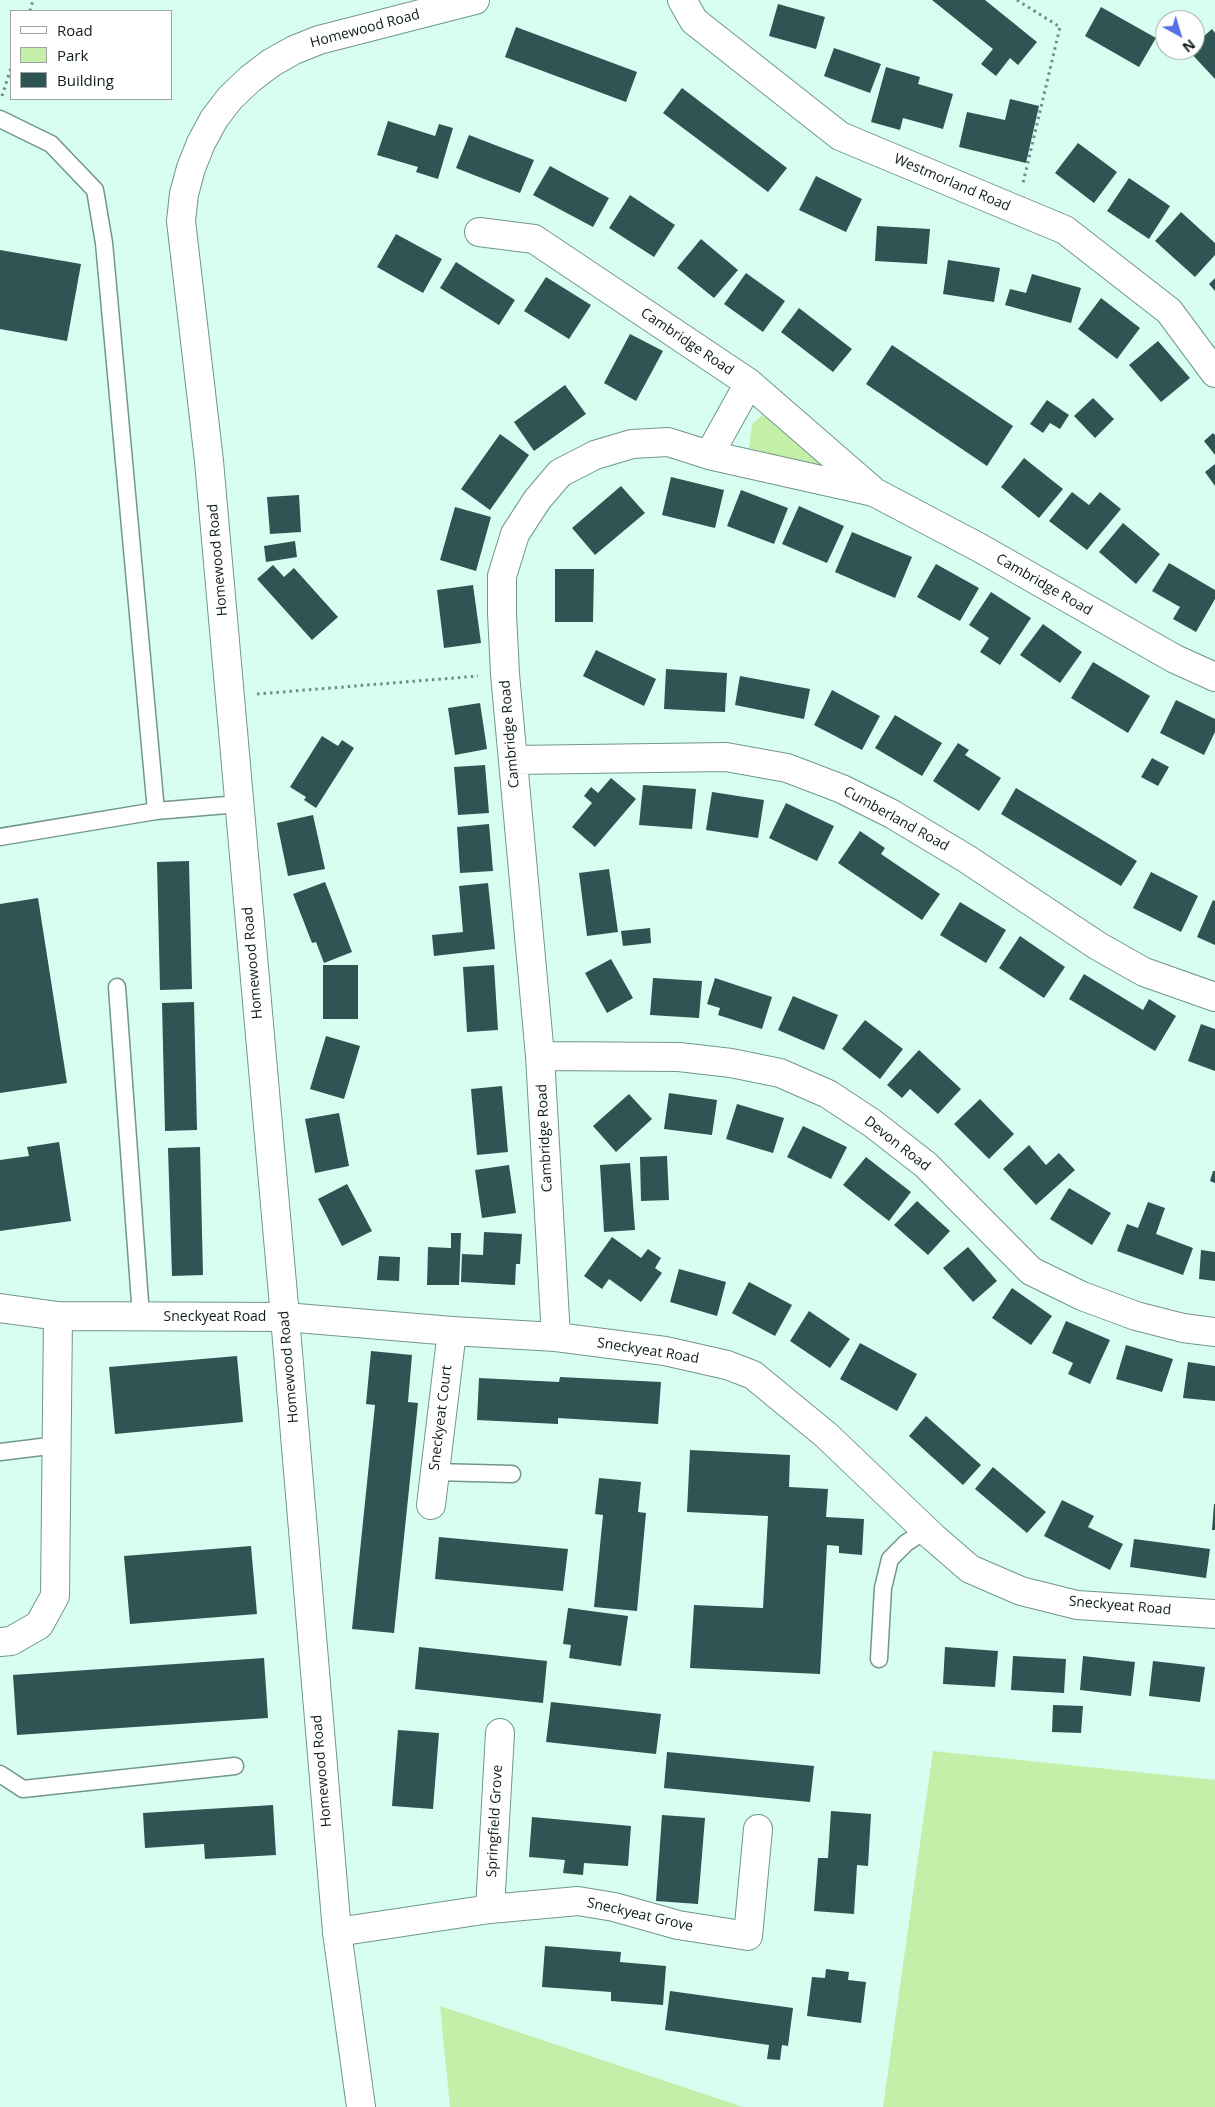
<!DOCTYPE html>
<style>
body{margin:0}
#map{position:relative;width:1215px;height:2107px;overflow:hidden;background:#d7fef1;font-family:"Open Sans",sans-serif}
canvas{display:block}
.legend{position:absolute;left:10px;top:10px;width:162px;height:90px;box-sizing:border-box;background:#fff;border:1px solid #9fa4a3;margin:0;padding:6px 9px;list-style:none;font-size:15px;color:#0e1c18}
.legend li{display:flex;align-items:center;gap:10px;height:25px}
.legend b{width:25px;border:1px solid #9fa4a3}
.north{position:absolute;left:1155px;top:10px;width:50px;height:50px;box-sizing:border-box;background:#fff;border:1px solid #9fa4a3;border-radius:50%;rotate:141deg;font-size:14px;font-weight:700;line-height:20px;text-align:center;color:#0e1c18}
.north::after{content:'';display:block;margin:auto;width:18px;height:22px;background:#5671e7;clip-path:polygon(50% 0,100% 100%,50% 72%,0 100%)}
</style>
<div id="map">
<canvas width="1215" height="2107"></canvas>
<ul class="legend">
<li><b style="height:6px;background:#fff"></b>Road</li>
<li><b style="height:14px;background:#c3efa9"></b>Park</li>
<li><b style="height:14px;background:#2e5453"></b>Building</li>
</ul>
<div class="north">N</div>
</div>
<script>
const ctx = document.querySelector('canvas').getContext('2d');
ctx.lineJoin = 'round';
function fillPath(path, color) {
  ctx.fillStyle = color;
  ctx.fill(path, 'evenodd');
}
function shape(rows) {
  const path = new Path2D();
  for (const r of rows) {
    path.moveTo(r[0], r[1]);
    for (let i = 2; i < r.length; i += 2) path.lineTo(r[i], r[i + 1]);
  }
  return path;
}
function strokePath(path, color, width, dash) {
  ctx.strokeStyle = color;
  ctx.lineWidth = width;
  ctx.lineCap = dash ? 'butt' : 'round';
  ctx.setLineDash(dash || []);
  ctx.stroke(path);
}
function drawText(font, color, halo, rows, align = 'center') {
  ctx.font = font + ' "Open Sans",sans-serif';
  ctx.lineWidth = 5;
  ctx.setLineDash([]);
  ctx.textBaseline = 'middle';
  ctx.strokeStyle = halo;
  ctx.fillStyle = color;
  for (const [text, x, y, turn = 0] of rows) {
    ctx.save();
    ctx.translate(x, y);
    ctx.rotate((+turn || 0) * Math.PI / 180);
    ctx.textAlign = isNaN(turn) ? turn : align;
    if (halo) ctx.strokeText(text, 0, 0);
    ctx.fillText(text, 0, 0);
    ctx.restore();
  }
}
const green = shape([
 [765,413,833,471,749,448,752,424],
 [933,1751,1215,1780,1215,2107,883,2107],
 [440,2006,743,2107,450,2107]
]);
const building = shape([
 [932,0,985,0,1037,42,1018,65,1010,58,996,76,981,64,993,49],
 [778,4,825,17,816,49,769,36],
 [1101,7,1156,38,1139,67,1085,36],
 [516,27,637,72,626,102,505,57],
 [1212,29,1215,33,1215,79,1188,50,1195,50,1195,44],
 [834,48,881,64,870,93,824,76],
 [886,67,920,77,918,84,953,94,943,129,903,118,900,130,871,122],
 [682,88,787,168,768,192,663,113],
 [1010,99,1039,106,1026,163,959,147,967,112,1005,120],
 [388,121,435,136,439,124,453,128,438,179,416,172,418,167,377,155],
 [469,135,534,160,520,193,456,168],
 [1078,143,1117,172,1094,203,1055,173],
 [550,166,609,198,593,227,533,195],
 [816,176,862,199,846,232,799,210],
 [1129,178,1170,206,1149,239,1107,211],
 [630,195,675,225,654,257,609,228],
 [1181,212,1215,243,1215,255,1195,277,1155,241],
 [877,226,930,229,927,264,875,261],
 [396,234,442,259,423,293,377,267],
 [701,239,738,270,714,298,677,268],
 [0,250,81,264,67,341,0,329],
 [948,260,1000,268,994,302,943,294],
 [456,262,515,300,499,325,440,288],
 [746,273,785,301,763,332,724,304],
 [1032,274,1081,288,1071,323,1005,305,1010,289,1026,293],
 [546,277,591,305,569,339,524,311],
 [1215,278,1215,291,1209,284],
 [1101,298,1140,328,1117,359,1078,329],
 [799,308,852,349,833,372,781,332],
 [630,334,663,351,636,401,604,383],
 [1158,341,1190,378,1161,402,1129,365],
 [892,345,1013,426,987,466,866,384],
 [565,385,586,414,534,451,514,422],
 [1093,398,1114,419,1095,438,1074,416],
 [1047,400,1069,415,1060,429,1050,423,1043,433,1030,424],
 [1213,433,1215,435,1215,455,1204,441],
 [500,434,529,455,490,510,461,489],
 [1024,458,1063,489,1039,518,1001,487],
 [1215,464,1215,486,1205,472],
 [671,477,724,490,715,528,662,515],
 [621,486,645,513,595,555,572,528],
 [741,490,788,508,774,544,727,526],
 [1072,492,1089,505,1100,492,1121,509,1087,550,1049,521],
 [299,495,301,532,270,534,267,497],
 [799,506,844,526,827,563,782,544],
 [455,507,491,517,476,571,440,560],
 [1123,523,1160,554,1136,584,1099,552],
 [852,532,912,557,895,598,835,572],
 [295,541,297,557,266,562,264,546],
 [1169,563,1215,590,1215,599,1196,632,1173,619,1180,607,1152,591],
 [936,564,979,588,960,621,917,597],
 [273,565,284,577,294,568,338,617,312,640,257,579],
 [555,569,594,569,593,622,555,622],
 [473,585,481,643,444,648,437,590],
 [991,592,1031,618,1000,665,980,652,989,638,969,625],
 [1043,624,1082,652,1060,683,1020,655],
 [596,650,656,679,644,706,583,676],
 [1093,662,1150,696,1128,733,1071,698],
 [666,669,727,673,725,712,664,709],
 [740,676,810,689,804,719,735,705],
 [832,690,880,716,862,750,814,725],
 [1176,700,1215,719,1215,732,1204,755,1160,733],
 [480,703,487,749,455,755,448,708],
 [895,715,942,743,922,776,875,748],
 [322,736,338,746,342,740,354,748,316,808,304,800,306,797,290,787],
 [958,743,969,750,965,755,1001,778,979,811,933,781],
 [1152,758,1169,767,1158,786,1141,777],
 [485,765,489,813,458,815,454,767],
 [611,778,636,799,595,847,572,827,592,803,584,796,591,787,598,793],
 [643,785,696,789,692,829,639,825],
 [1016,788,1137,861,1121,886,1001,814],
 [712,792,764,800,758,838,706,830],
 [786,803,834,826,817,861,769,838],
 [313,815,325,869,288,876,277,823],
 [489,824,493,871,460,873,457,827],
 [860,831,885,848,881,854,940,894,922,920,838,863],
 [189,861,192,989,160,990,157,862],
 [609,869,618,932,587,936,579,873],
 [1151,872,1198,896,1181,932,1133,908],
 [325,882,352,952,324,963,316,942,312,943,293,894],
 [488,883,495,949,434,956,432,935,463,932,459,886],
 [38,898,67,1083,0,1093,0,904],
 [1213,900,1215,901,1215,945,1197,937],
 [960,902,1006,930,986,963,940,935],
 [650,928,651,943,623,946,621,931],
 [1020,936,1065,967,1044,998,999,968],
 [611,959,633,998,607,1013,585,973],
 [323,965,358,965,358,1019,323,1019],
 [494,965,498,1030,467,1032,463,967],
 [1084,974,1143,1010,1149,999,1176,1016,1155,1051,1069,999],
 [653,978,702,981,699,1018,650,1015],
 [715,978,772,997,762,1029,718,1015,720,1008,707,1004],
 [793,996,838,1015,824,1050,778,1030],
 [194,1002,197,1130,165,1131,162,1003],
 [865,1020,903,1049,880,1079,842,1049],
 [1201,1024,1215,1029,1215,1071,1188,1061],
 [326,1036,360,1046,344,1099,310,1089],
 [919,1050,961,1089,938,1114,910,1089,902,1098,887,1085],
 [502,1086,508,1152,477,1155,471,1089],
 [669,1093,717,1100,712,1135,664,1129],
 [629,1094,652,1119,616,1152,593,1126],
 [980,1099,1014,1134,989,1159,954,1124],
 [737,1104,784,1118,773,1153,726,1139],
 [339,1113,349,1166,315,1173,305,1119],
 [803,1126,847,1147,831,1179,787,1157],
 [59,1142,71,1221,0,1231,0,1160,29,1156,27,1147],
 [1029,1145,1046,1165,1059,1153,1075,1170,1036,1205,1003,1169],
 [200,1147,203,1275,172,1276,168,1148],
 [667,1156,669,1200,641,1201,640,1157],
 [866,1157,911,1192,889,1221,843,1185],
 [630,1163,635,1230,604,1232,600,1165],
 [509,1165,516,1213,482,1218,475,1170],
 [1213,1171,1215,1171,1215,1183,1210,1181],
 [347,1184,372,1231,342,1246,318,1199],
 [1069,1188,1111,1213,1092,1245,1050,1219],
 [917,1201,950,1231,928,1255,894,1225],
 [1148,1202,1165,1208,1156,1234,1193,1248,1183,1275,1117,1251,1127,1224,1138,1228],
 [484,1232,522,1234,520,1264,516,1264,515,1285,461,1282,462,1254,483,1255],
 [451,1233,461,1233,459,1285,427,1285,428,1247,451,1248],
 [612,1237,641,1258,648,1249,661,1258,655,1268,662,1273,641,1302,609,1279,602,1289,584,1276],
 [968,1247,997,1281,973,1302,943,1268],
 [1201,1250,1215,1252,1215,1281,1199,1279],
 [379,1256,400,1257,399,1281,377,1280],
 [679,1269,726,1282,717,1316,670,1302],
 [749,1282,792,1305,775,1336,732,1313],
 [1012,1288,1052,1316,1031,1345,992,1318],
 [809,1311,850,1339,830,1368,790,1341],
 [1066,1321,1110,1340,1090,1384,1068,1374,1073,1363,1052,1353],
 [860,1343,917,1374,897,1411,840,1379],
 [1126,1345,1173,1359,1162,1392,1116,1379],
 [371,1351,412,1355,408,1402,418,1403,394,1633,352,1629,375,1405,366,1404],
 [237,1356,243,1422,115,1434,109,1367],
 [1188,1362,1215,1366,1215,1401,1183,1398],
 [560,1377,661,1382,658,1424,558,1418,558,1424,477,1420,479,1378,559,1382],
 [926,1416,981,1465,963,1485,909,1436],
 [690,1450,790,1455,789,1487,828,1489,826,1517,864,1519,862,1555,839,1553,839,1546,827,1545,820,1674,690,1668,694,1605,763,1608,768,1516,687,1512],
 [993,1467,1046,1512,1027,1533,975,1489],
 [599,1478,641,1482,638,1512,646,1513,637,1611,594,1607,603,1515,595,1514],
 [1062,1500,1094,1516,1088,1527,1123,1544,1110,1570,1044,1536],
 [1214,1504,1215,1504,1215,1530,1212,1530],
 [439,1537,568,1549,563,1591,435,1579],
 [1134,1539,1210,1549,1206,1578,1130,1567],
 [251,1546,257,1614,130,1624,124,1556],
 [568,1608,628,1616,621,1666,569,1658,571,1645,563,1644],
 [419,1647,547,1661,543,1703,415,1689],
 [945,1647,998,1651,995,1687,943,1684],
 [1013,1656,1066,1659,1064,1693,1011,1690],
 [1083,1656,1135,1662,1131,1696,1080,1690],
 [264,1658,268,1718,17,1735,13,1675],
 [1153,1661,1205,1667,1200,1702,1149,1696],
 [551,1702,661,1714,656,1754,546,1742],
 [1053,1705,1083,1706,1081,1733,1052,1732],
 [398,1730,439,1733,433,1809,392,1806],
 [667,1752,814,1766,810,1802,664,1788],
 [273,1805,276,1855,205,1859,204,1844,145,1848,143,1813],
 [831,1811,871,1814,868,1866,857,1865,854,1914,814,1911,818,1858,828,1858],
 [662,1815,705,1818,698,1904,656,1901],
 [532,1817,631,1826,628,1866,584,1863,583,1875,563,1873,565,1860,529,1857],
 [545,1946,621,1952,620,1962,666,1966,663,2005,611,2001,611,1992,542,1987],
 [826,1969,849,1972,848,1980,866,1982,861,2023,807,2016,812,1977,825,1978],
 [670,1991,793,2008,788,2046,782,2045,780,2060,767,2059,769,2045,665,2030]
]);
const path = shape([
 [1017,0,1060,27,1023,183],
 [30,11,33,0],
 [2,96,11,68],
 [257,694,478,676]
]);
const lane = shape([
 [0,119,51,144,95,190,104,243,156,811,0,837],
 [156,811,239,804],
 [117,987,141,1316],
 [0,1452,57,1445],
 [434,1472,512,1474],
 [879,1659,883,1588,890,1559,906,1543,926,1530],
 [0,1774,23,1789,235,1766]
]);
const street = shape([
 [682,0,694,21,840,136,1065,230,1169,311,1215,373],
 [479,232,534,239,749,383,871,489],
 [709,455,749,383],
 [513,760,726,757,787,768,842,789,892,814,967,859,1098,946,1144,972,1215,997],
 [540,1056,679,1057,731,1063,780,1073,828,1094,872,1123,926,1165,1031,1271,1082,1296,1136,1316,1183,1328,1215,1332],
 [0,1308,58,1316,285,1317,452,1331,556,1337,665,1351,727,1365,753,1375,826,1435,933,1537,970,1569,1021,1591,1077,1605,1215,1614],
 [556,1337,540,1056,505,674,502,613,502,576,515,534,537,500,560,473,595,455,632,444,668,442,709,455,874,492,980,548,1175,659,1215,677],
 [431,1505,452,1331],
 [0,1642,11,1641,39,1625,55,1596,58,1316],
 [490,1909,500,1733],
 [337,1932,490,1909,578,1901,614,1907,678,1925,748,1936,758,1829]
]);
const secondary = shape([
 [361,2107,337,1932,285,1317,209,461,181,221,184,194,191,168,201,143,214,119,230,98,250,79,271,63,294,50,319,40,475,0]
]);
const streetNames = [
 ["Homewood Road",365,29,-15],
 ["Westmorland Road",952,183,23],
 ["Cambridge Road",687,342,34],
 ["Homewood Road",218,560,-95],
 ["Cambridge Road",1044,585,30],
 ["Cambridge Road",510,734,-95],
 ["Cumberland Road",896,819,29],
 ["Homewood Road",253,963,-95],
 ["Cambridge Road",545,1138,-93],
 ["Devon Road",897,1144,38],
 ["Sneckyeat Road",215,1317],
 ["Sneckyeat Road",648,1351,9],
 ["Homewood Road",289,1367,-95],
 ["Sneckyeat Court",441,1418,-83],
 ["Sneckyeat Road",1120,1606,5],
 ["Homewood Road",322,1771,-95],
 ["Springfield Grove",495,1821,-87],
 ["Sneckyeat Grove",640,1915,13]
];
fillPath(green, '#c3efa9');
fillPath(building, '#2e5453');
strokePath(lane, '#71968a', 19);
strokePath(street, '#71968a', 30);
strokePath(secondary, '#71968a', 30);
strokePath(path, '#718c83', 3, [2.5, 4]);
strokePath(lane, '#fff', 16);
strokePath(street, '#fff', 28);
strokePath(secondary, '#fff', 28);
drawText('14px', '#0e1c18', '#fff', streetNames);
</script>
